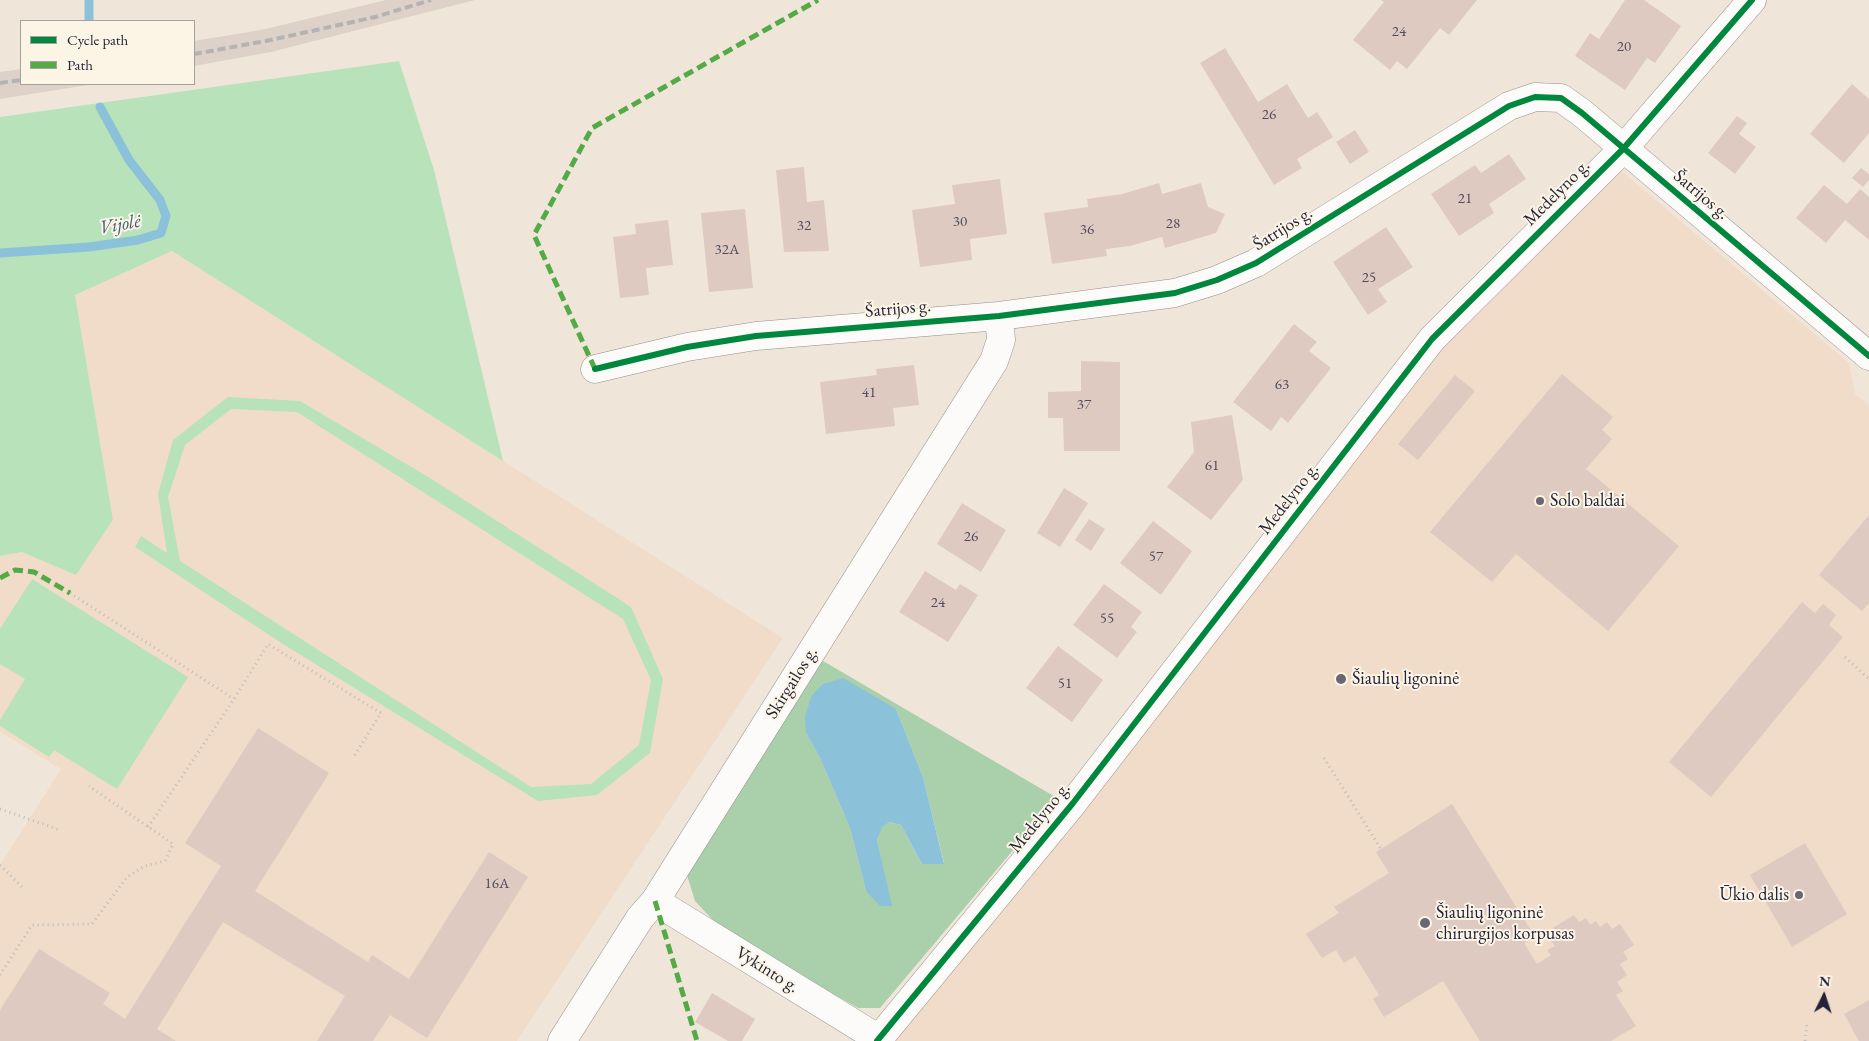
<!DOCTYPE html>
<meta charset="utf-8">
<style>
body{margin:0}
#map{position:relative;width:1869px;height:1041px;overflow:hidden;background:#efe6d9;font-family:"EB Garamond",serif}
canvas{display:block}
.legend{position:absolute;left:20px;top:20px;width:175px;height:65px;box-sizing:border-box;background:#fcf5e5;border:1px solid #a5a1a1;margin:0;padding:6px 9px;list-style:none;font-size:15px;color:#22223b}
.legend li{display:flex;align-items:center;gap:10px;height:25px}
.legend b{width:25px;border:1px solid #a5a1a1}
.north{position:absolute;left:1799px;top:971px;width:50px;height:50px;-webkit-text-stroke:4px #fcf5e5;paint-order:stroke;rotate:4deg;font-size:14px;font-weight:700;line-height:20px;text-align:center;color:#22223b}
.north::after{content:'';display:block;margin:auto;width:18px;height:22px;background:#22223b;clip-path:polygon(50% 0,100% 100%,50% 72%,0 100%)}
</style>
<div id="map">
<canvas width="1869" height="1041"></canvas>
<ul class="legend">
<li><b style="height:6px;background:#00873e"></b>Cycle path</li>
<li><b style="height:6px;background:#53aa46"></b>Path</li>
</ul>
<div class="north">N</div>
</div>
<script>
const ctx = document.querySelector('canvas').getContext('2d');
ctx.lineJoin = 'round';
function fillPath(path, color) {
  ctx.fillStyle = color;
  ctx.fill(path, 'evenodd');
}
function shape(rows) {
  const path = new Path2D();
  for (const r of rows) {
    path.moveTo(r[0], r[1]);
    for (let i = 2; i < r.length; i += 2) path.lineTo(r[i], r[i + 1]);
  }
  return path;
}
function strokePath(path, color, width, dash) {
  ctx.strokeStyle = color;
  ctx.lineWidth = width;
  ctx.lineCap = dash ? 'butt' : 'round';
  ctx.setLineDash(dash || []);
  ctx.stroke(path);
}
function drawText(font, color, halo, rows, align = 'center') {
  ctx.font = font + ' "EB Garamond",serif';
  ctx.lineWidth = 4;
  ctx.setLineDash([]);
  ctx.textBaseline = 'middle';
  ctx.strokeStyle = halo;
  ctx.fillStyle = color;
  for (const [text, x, y, turn = 0] of rows) {
    ctx.save();
    ctx.translate(x, y);
    ctx.rotate((+turn || 0) * Math.PI / 180);
    ctx.textAlign = isNaN(turn) ? turn : align;
    if (halo) ctx.strokeText(text, 0, 0);
    ctx.fillText(text, 0, 0);
    ctx.restore();
  }
}
const built = shape([
 [1620,170,1849,363,1855,394,1869,405,1869,1041,877,1041,1429,343],
 [172,251,783,638,517,1041,0,1041,0,865,61,769,0,732,0,556,22,552,76,574,113,520,75,295]
]);
const industrial = shape([
 [386,0,475,0,271,52,194,66,194,41,261,30],
 [21,69,21,84,94,84,0,99,0,72]
]);
const green = shape([
 [399,61,434,170,503,461,172,251,75,295,113,520,76,575,22,552,0,556,0,117],
 [228,397,300,401,430,478,631,607,663,679,650,753,597,795,538,801,283,644,135,547,141,536,167,553,158,494,173,440],
 [231,409,297,412,623,619,651,680,639,745,591,784,531,787,180,561,168,497,185,445],
 [32,579,188,677,117,789,54,750,49,757,0,726,0,720,25,679,0,664,0,629]
]);
const forest = shape([
 [818,658,1057,798,880,1008,858,1008,723,931,695,901,687,875],
 [896,709,923,777,944,863,922,864,901,825,890,822,881,827,877,840,891,906,866,891,850,828,820,758,806,733]
]);
const water = shape([
 [843,678,896,709,923,777,944,864,922,864,901,825,890,822,882,827,877,840,892,906,880,906,866,891,850,828,820,758,806,733,805,716,812,695,823,684]
]);
const stream = shape([
 [89,0,89,21],
 [0,253,89,247,138,240,161,233,166,216,160,200,129,160,100,107]
]);
const building = shape([
 [1381,0,1477,0,1449,35,1440,28,1407,69,1397,61,1390,70,1353,40,1384,2],
 [1625,0,1644,0,1681,26,1655,63,1647,58,1625,90,1575,56,1590,33,1599,39],
 [1225,48,1258,102,1287,84,1308,118,1317,112,1333,137,1297,159,1302,168,1274,185,1200,63],
 [1852,84,1869,99,1869,133,1844,163,1810,134],
 [1737,116,1747,123,1739,134,1756,147,1735,174,1708,153],
 [1355,130,1369,152,1350,164,1336,142],
 [1509,154,1526,179,1489,204,1494,213,1459,236,1431,194,1475,165,1481,173],
 [804,167,807,202,824,200,829,251,784,252,776,170],
 [1861,168,1869,174,1869,180,1863,187,1852,178],
 [1000,179,1007,234,970,239,972,260,920,267,912,210,955,204,952,185],
 [1159,183,1162,194,1201,183,1208,207,1225,214,1216,233,1165,248,1162,237,1130,246,1106,249,1107,256,1052,264,1044,213,1088,207,1087,199,1122,194],
 [1824,185,1847,204,1860,189,1869,197,1869,240,1845,220,1826,243,1796,218],
 [745,209,753,288,709,292,701,213],
 [668,220,673,265,646,268,649,295,620,298,613,237,636,234,635,224],
 [1386,227,1413,267,1378,289,1387,302,1368,315,1333,262],
 [1294,324,1317,342,1309,351,1331,368,1288,423,1281,417,1271,431,1233,402],
 [1081,361,1120,362,1120,451,1064,451,1063,418,1048,418,1048,392,1081,391],
 [914,365,919,405,893,408,895,426,826,434,820,382,877,375,876,369],
 [1562,374,1613,417,1602,430,1612,439,1586,469,1679,546,1608,631,1516,554,1492,582,1430,532],
 [1455,375,1475,391,1418,460,1398,444],
 [1232,415,1243,480,1211,520,1167,487,1194,452,1191,422],
 [1064,488,1088,503,1060,547,1037,533],
 [962,503,1006,530,981,572,937,544],
 [1869,515,1869,603,1862,611,1819,575],
 [1089,519,1105,529,1091,551,1075,540],
 [1153,521,1192,551,1161,595,1120,563],
 [925,571,956,590,960,584,978,595,948,642,899,612],
 [1104,584,1142,612,1131,627,1137,632,1117,658,1073,625],
 [1802,602,1815,613,1823,604,1836,615,1829,625,1843,637,1711,797,1669,762],
 [1058,646,1103,680,1072,722,1026,688],
 [258,728,329,773,255,891,368,962,372,955,409,979,489,852,528,877,427,1038,390,1015,373,1041,317,1041,345,996,223,922,157,1029,176,1041,0,1041,0,1010,39,949,110,993,103,1004,125,1019,221,866,185,843],
 [1452,804,1535,937,1524,943,1537,964,1551,955,1547,950,1555,946,1549,938,1557,933,1553,928,1574,915,1579,922,1586,918,1590,925,1596,921,1600,927,1607,922,1612,929,1620,924,1634,945,1623,952,1628,959,1620,964,1627,975,1617,982,1623,991,1616,995,1636,1026,1611,1041,1480,1041,1443,981,1384,1017,1373,999,1379,995,1355,956,1344,963,1336,950,1322,958,1306,934,1339,913,1334,907,1389,873,1376,852],
 [1805,843,1847,914,1792,947,1750,875],
 [712,993,755,1019,742,1041,728,1041,695,1022],
 [1869,1000,1869,1041,1859,1041,1844,1014]
]);
const path = shape([
 [70,593,234,699],
 [1845,657,1869,679],
 [1324,758,1381,849],
 [0,809,60,830],
 [148,827,234,699,268,644,381,713,353,758],
 [0,865,23,888],
 [0,975,32,925,92,924,127,877,145,866,165,861,173,844,89,786],
 [1805,1041,1807,1022]
]);
const minor = shape([
 [595,369,687,347,756,336,999,316,1175,293,1217,280,1256,263,1509,106,1535,97,1561,98,1582,113,1869,356],
 [655,901,879,1039],
 [562,1041,640,918,655,901,994,361,1001,340,999,316],
 [877,1041,1073,803,1432,339,1623,149,1752,0]
]);
const rail = shape([
 [194,54,266,41,375,17,431,0],
 [0,83,21,80]
]);
const quiet = shape([
 [595,369,534,235,592,128,818,0],
 [0,578,15,570,34,572,70,593],
 [655,901,697,1041]
]);
const cycleway = shape([
 [595,369,687,347,756,336,999,316,1175,293,1217,280,1256,263,1509,106,1535,97,1561,98,1582,113,1869,356],
 [877,1041,1073,803,1432,339,1623,149,1752,0]
]);
const markers = [
 [1540,501,5,"#6a6772"],
 [1341,679,6,"#6a6772"],
 [1799,895,5,"#6a6772"],
 [1425,923,6,"#6a6772"]
];
const numberNames = [
 ["24",1399,32],
 ["20",1624,47],
 ["26",1269,115],
 ["21",1465,199],
 ["30",960,222],
 ["28",1173,224],
 ["32",804,226],
 ["36",1087,230],
 ["32A",727,250],
 ["25",1369,278],
 ["63",1282,385],
 ["41",869,393],
 ["37",1084,405],
 ["61",1212,466],
 ["26",971,537],
 ["57",1156,557],
 ["24",938,603],
 ["55",1107,619],
 ["51",1065,684],
 ["16A",497,884]
];
const streetNames = [
 ["Medelyno g.",1557,193,-45],
 ["Šatrijos g.",1701,195,40],
 ["Šatrijos g.",1283,229,-32],
 ["Šatrijos g.",898,309,-5],
 ["Medelyno g.",1289,499,-52],
 ["Skirgailos g.",792,683,-58],
 ["Medelyno g.",1040,818,-51],
 ["Vykinto g.",767,970,32]
];
const poiNames = [
 ["Solo baldai",1550,501],
 ["Šiaulių ligoninė",1352,679],
 ["Ūkio dalis",1789,895,"right"],
 ["Šiaulių ligoninė",1436,913],
 ["chirurgijos korpusas",1436,934]
];
const waterNames = [
 ["Vijolė",120,225,-10]
];
fillPath(built, '#f1dcca');
fillPath(industrial, '#ddd1c8');
fillPath(green, '#b8e2b9');
fillPath(forest, '#a9cfab');
fillPath(water, '#8cc1da');
strokePath(stream, '#8cc1da', 9);
fillPath(building, '#decac1');
strokePath(minor, '#928e8b', 29);
strokePath(path, '#bebcbc', 3, [1, 4]);
strokePath(minor, '#fdfbf9', 28);
strokePath(rail, '#b4b3b4', 4, [8, 4]);
strokePath(quiet, '#53aa46', 5, [10, 5]);
strokePath(cycleway, '#00873e', 6);
for (const [x, y, r, color] of markers) {
  const dot = new Path2D();
  dot.arc(x, y, r, 0, 2 * Math.PI);
  ctx.fillStyle = color;
  ctx.fill(dot);
  strokePath(dot, '#fcf5e5', 2);
}
drawText('15px', '#514c5c', null, numberNames);
drawText('18px', '#22223b', '#fcf5e5', streetNames);
drawText('18px', '#22223b', '#fcf5e5', poiNames, 'left');
drawText('italic 19px', '#3b5b7b', '#fcf5e5', waterNames);
</script>
